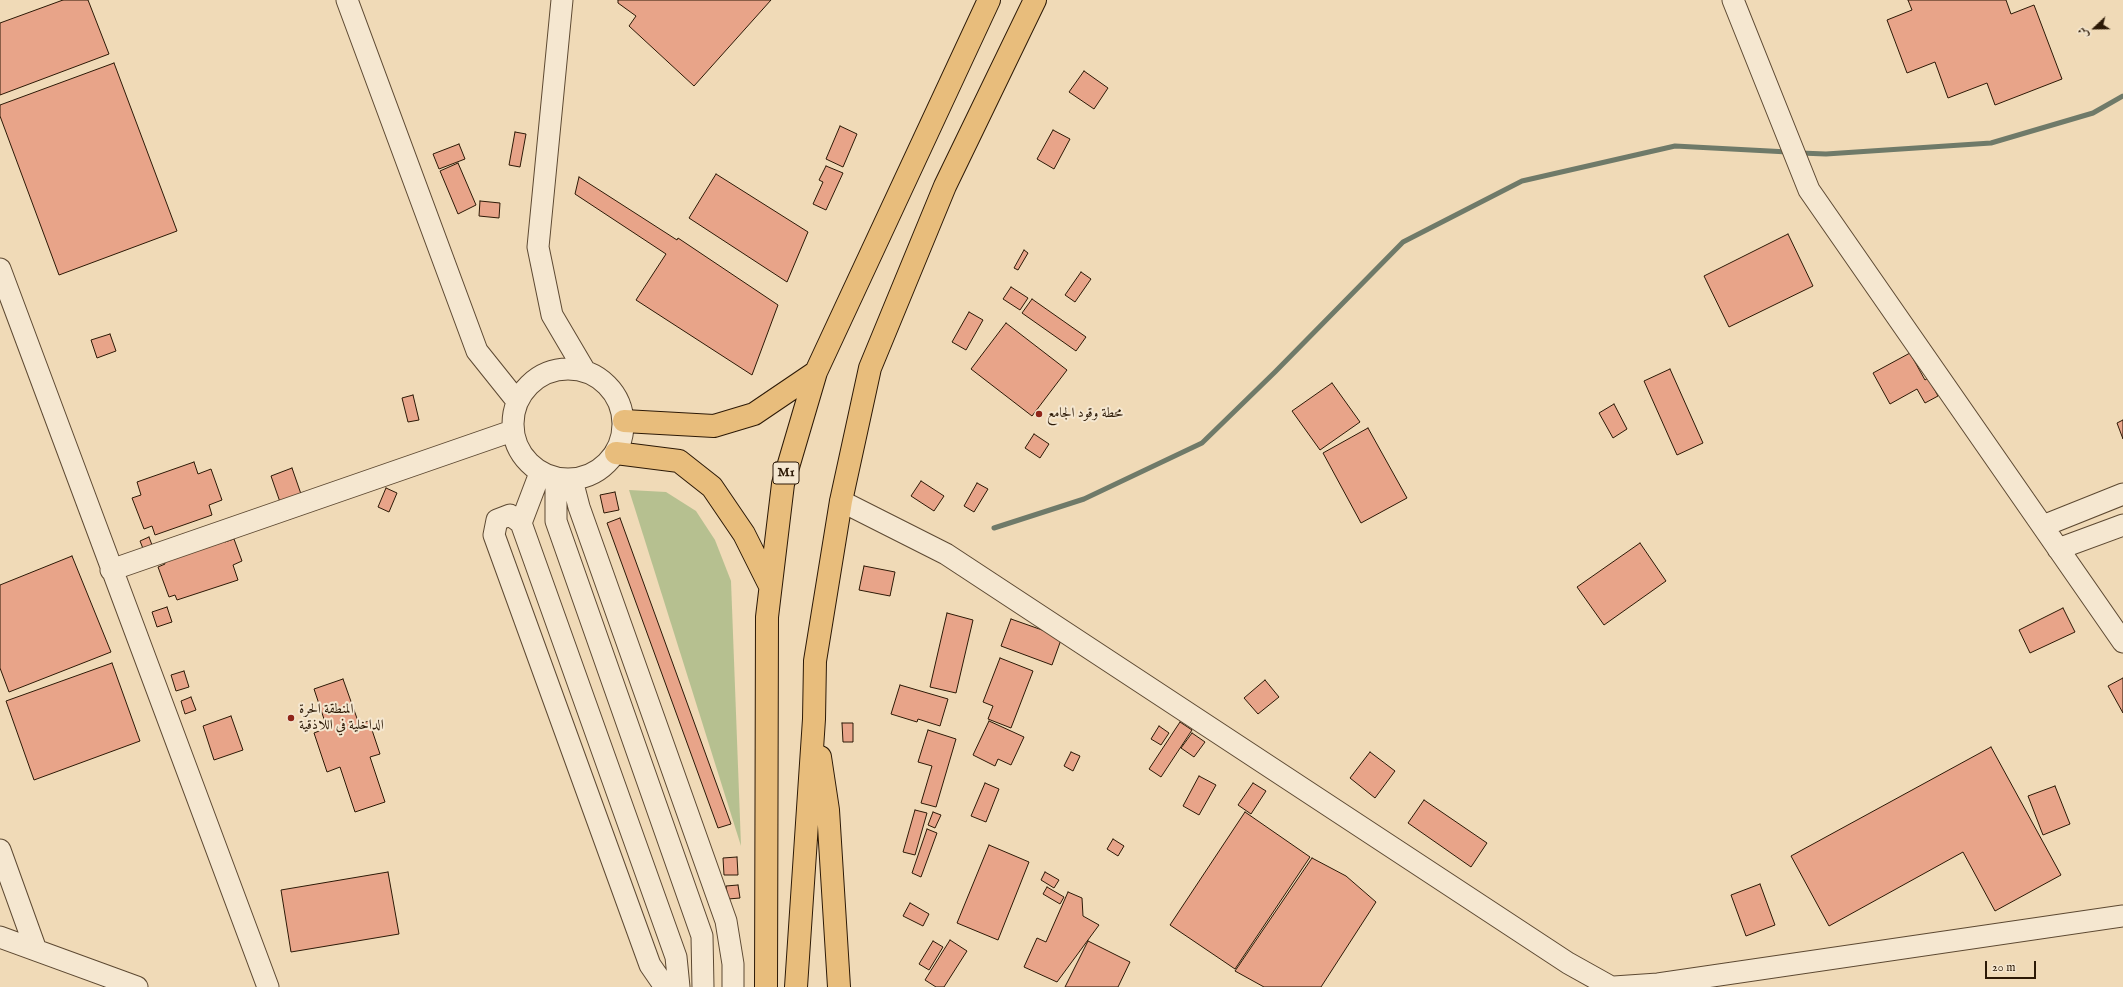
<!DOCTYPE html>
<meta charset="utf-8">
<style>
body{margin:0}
#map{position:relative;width:2123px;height:987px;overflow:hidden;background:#f0dab7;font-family:"IM FELL English",Amiri,serif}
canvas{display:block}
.north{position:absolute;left:2075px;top:8px;width:40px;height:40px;-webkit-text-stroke:3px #f5e7d0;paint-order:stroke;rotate:248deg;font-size:11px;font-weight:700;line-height:16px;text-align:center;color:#2c1906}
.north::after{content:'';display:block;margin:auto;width:14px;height:18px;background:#2c1906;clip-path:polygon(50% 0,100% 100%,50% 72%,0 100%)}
.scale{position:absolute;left:1985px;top:961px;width:51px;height:18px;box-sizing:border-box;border:2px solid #2c1906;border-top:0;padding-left:5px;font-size:12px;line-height:14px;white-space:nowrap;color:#2c1906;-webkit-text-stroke:3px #f5e7d0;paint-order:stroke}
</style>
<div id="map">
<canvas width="2123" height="987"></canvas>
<div class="north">ش</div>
<div class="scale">20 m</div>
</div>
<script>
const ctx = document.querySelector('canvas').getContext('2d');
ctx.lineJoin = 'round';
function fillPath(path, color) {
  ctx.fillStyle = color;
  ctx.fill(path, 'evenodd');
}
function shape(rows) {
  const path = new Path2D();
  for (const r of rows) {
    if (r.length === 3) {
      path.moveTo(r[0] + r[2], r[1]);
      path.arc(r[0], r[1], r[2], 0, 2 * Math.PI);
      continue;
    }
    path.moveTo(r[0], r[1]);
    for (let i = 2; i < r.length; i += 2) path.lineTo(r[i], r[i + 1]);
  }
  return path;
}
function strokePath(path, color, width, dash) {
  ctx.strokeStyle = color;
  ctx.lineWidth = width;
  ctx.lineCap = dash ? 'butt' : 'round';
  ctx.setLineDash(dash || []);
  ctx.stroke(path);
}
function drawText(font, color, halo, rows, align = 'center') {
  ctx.font = font + ' "IM FELL English",Amiri,serif';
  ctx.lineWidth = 4;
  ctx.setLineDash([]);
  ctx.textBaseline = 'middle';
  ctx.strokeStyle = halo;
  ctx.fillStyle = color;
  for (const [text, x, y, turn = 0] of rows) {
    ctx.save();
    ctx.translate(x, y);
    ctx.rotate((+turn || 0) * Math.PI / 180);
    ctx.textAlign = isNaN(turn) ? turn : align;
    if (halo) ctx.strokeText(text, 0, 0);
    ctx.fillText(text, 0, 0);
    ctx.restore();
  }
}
const green = shape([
 [629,490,666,492,696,511,715,540,731,581,741,846]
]);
const stream = shape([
 [1800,153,1826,154,1991,143,2093,113,2123,96],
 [994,528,1084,499,1202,443,1275,372,1403,242,1522,181,1675,146,1788,152]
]);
const building = shape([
 [63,0,88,0,109,54,0,95,0,23,63,0],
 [618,0,771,0,694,86,629,26,636,16,618,3,618,0],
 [1908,0,2006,0,2011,14,2034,5,2062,79,1995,105,1987,83,1948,98,1935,62,1907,73,1887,20,1912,10,1908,0],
 [114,63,177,231,59,275,0,116,0,105,114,63],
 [1084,71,1108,88,1094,109,1069,92,1084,71],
 [840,126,857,134,843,167,826,159,840,126],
 [1053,130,1070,139,1054,169,1037,159,1053,130],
 [515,132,526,134,520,167,509,165,515,132],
 [459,144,465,159,439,169,433,154,459,144],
 [458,163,476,205,458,214,440,171,458,163],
 [826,166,843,173,826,210,813,204,823,182,819,180,826,166],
 [716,174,808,232,787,282,689,218,716,174],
 [579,177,677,240,678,238,778,305,752,375,636,300,666,254,575,194,579,177],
 [480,201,500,203,499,218,479,216,480,201],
 [1788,234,1813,286,1729,327,1704,276,1788,234],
 [1024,250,1028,253,1018,270,1014,268,1024,250],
 [1081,272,1091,279,1075,302,1065,295,1081,272],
 [1011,287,1028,298,1020,310,1003,299,1011,287],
 [1032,299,1086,337,1076,351,1022,313,1032,299],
 [969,312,983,320,966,350,952,342,969,312],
 [1006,323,1067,370,1032,416,971,369,1006,323],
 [110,334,116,351,97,358,91,340,110,334],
 [1910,353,1925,380,1928,378,1938,396,1925,403,1917,389,1890,404,1873,373,1910,353],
 [1670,369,1703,443,1677,455,1644,381,1670,369],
 [1332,383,1360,422,1320,450,1292,411,1332,383],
 [413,395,419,420,408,422,402,398,413,395],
 [1614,404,1627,429,1613,438,1599,413,1614,404],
 [2123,420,2123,439,2117,423,2123,420],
 [1368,428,1407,498,1361,523,1323,453,1368,428],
 [1034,434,1049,444,1040,458,1025,448,1034,434],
 [194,462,198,474,211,469,222,500,209,505,212,515,155,535,152,526,144,529,132,498,141,495,137,482,194,462],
 [292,468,301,494,280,502,271,476,292,468],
 [921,481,944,496,934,511,911,496,921,481],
 [977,483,988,489,974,512,964,506,977,483],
 [386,488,397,493,389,512,378,507,386,488],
 [615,492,619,510,604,513,600,495,615,492],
 [620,518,731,824,718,828,607,523,620,518],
 [222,535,225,542,234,539,242,561,233,565,238,580,177,600,175,595,169,597,158,567,165,564,162,555,222,535],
 [149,537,155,553,146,556,140,541,149,537],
 [1640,543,1666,581,1604,625,1577,587,1640,543],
 [72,556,111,652,9,692,0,668,0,585,72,556],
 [864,566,895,572,890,596,859,590,864,566],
 [167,607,172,622,157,627,152,612,167,607],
 [2063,608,2075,632,2030,653,2019,630,2063,608],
 [947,613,973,620,956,693,930,687,947,613],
 [1011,619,1062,637,1052,665,1001,646,1011,619],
 [1000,658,1033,671,1011,728,988,719,993,706,983,702,1000,658],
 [112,663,140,741,34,780,6,701,112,663],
 [184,671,189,687,176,691,171,675,184,671],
 [2123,678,2123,713,2108,686,2123,678],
 [343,679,359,724,369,721,380,754,370,757,385,802,355,812,340,767,327,772,314,733,327,728,314,689,343,679],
 [1265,680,1279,697,1258,714,1244,698,1265,680],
 [900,685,948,699,940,726,918,719,917,722,891,714,900,685],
 [191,697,196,710,185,714,181,701,191,697],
 [231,716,243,750,214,760,203,726,231,716],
 [989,721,1024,737,1011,765,998,759,995,766,973,755,989,721],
 [1180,722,1192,730,1161,777,1149,769,1180,722],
 [842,723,853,723,853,742,843,742,842,723],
 [1159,726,1169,733,1161,745,1151,739,1159,726],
 [928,730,956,739,936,807,921,803,932,766,918,762,928,730],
 [1192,733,1205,742,1194,757,1181,748,1192,733],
 [1991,747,2061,875,1995,911,1963,852,1829,926,1791,856,1991,747],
 [1071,752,1080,756,1073,771,1064,766,1071,752],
 [1370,752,1395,771,1375,798,1350,778,1370,752],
 [1199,776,1216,785,1199,815,1183,806,1199,776],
 [985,783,999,789,986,822,971,816,985,783],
 [1253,783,1266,791,1251,814,1238,805,1253,783],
 [2055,786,2070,824,2043,835,2028,796,2055,786],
 [1424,800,1487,843,1471,867,1408,823,1424,800],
 [915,810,927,813,915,855,903,852,915,810],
 [933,812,941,815,935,828,928,825,933,812],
 [1245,812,1310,857,1235,969,1170,925,1245,812],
 [927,829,937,833,921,877,912,873,927,829],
 [1113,839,1124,846,1118,856,1107,849,1113,839],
 [989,845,1029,862,998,940,957,923,989,845],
 [737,857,738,875,724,875,723,858,737,857],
 [1312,858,1346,876,1376,902,1321,987,1264,987,1235,971,1312,858],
 [388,872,399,934,291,952,281,890,388,872],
 [1045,872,1059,880,1054,888,1041,880,1045,872],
 [1760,884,1775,925,1746,936,1731,895,1760,884],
 [738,885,740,898,728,899,726,886,738,885],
 [1047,887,1064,897,1060,904,1043,894,1047,887],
 [1068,892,1082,898,1083,916,1099,925,1057,982,1024,967,1037,938,1046,942,1068,892],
 [910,903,929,914,923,926,903,916,910,903],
 [950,940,967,951,944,987,936,987,925,980,950,940],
 [933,941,943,947,929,970,919,964,933,941],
 [1088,941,1130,962,1118,987,1065,987,1088,941]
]);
const minor = shape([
 [347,0,477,351,517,401],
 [562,0,538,247,552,315,585,371],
 [1733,0,1809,190,2123,642],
 [0,269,268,987],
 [568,424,55],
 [540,473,521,523,676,957,679,987],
 [556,479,556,521,702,936,703,987],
 [572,480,579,507,726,921,733,964,733,987],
 [841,501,946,554,1568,963,1611,987],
 [521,523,510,515,497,520,494,535,650,965,661,981,668,987],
 [2043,526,2123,494],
 [2058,549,2123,525],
 [111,570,512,431],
 [0,850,36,950],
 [0,937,137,987],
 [1614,987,1658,984,2123,916]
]);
const highway = shape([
 [624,421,714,426,754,414,816,372],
 [616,453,679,461,712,487,744,534,770,586],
 [820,757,828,810,839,987],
 [766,987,767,617,783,484,816,372,989,0],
 [796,987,814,719,815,661,841,501,870,368,945,186,1035,0]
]);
const markers = [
 [1039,414,4,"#8f2418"],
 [291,718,4,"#8f2418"]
];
const shields = [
 [786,473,26]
];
const shieldNames = [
 ["M1",786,473]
];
const poiNames = [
 ["محطة وقود الجامع",1047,414],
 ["المنطقة الحرة",299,710],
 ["الداخلية في اللاذقية",299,726]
];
fillPath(green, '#b6c090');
strokePath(stream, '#6f7a69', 5);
fillPath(building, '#e8a489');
strokePath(building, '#2c1906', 1);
strokePath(minor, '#5d4932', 23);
strokePath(highway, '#2c1906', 24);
strokePath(minor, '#f5e7d0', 21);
strokePath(highway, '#e8bd7c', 22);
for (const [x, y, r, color] of markers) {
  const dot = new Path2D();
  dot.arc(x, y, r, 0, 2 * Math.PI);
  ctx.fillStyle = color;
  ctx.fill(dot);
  strokePath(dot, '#f5e7d0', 1.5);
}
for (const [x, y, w] of shields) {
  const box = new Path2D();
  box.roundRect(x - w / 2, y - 11, w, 22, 3);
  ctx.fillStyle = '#f5e7d0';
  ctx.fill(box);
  strokePath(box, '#2c1906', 1);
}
drawText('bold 13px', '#2c1906', null, shieldNames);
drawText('14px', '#2c1906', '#f5e7d0', poiNames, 'left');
</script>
